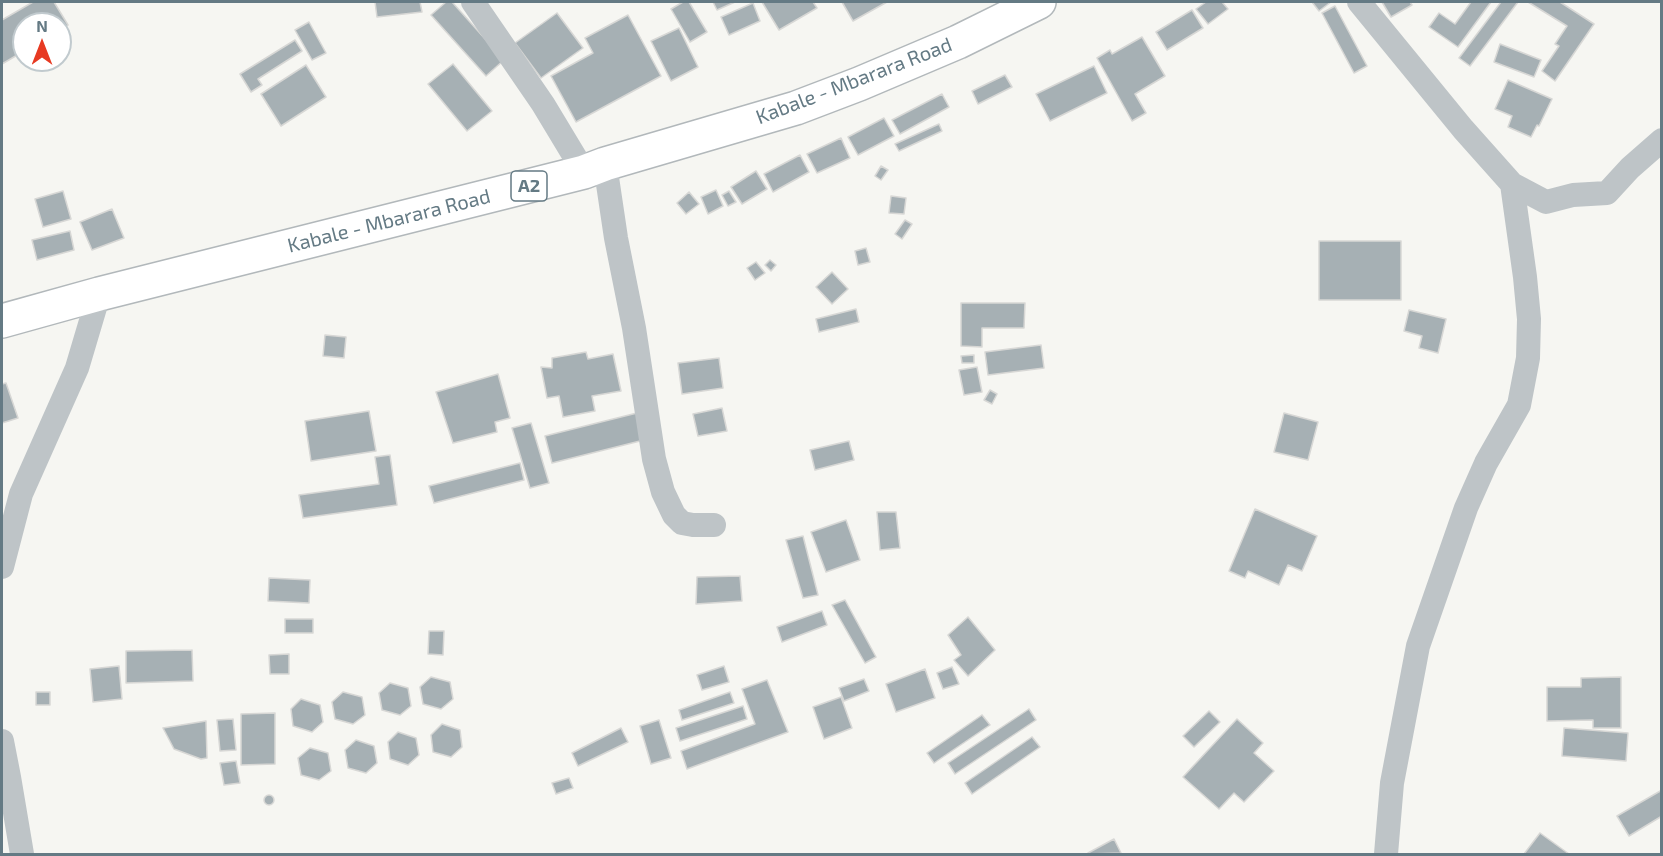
<!DOCTYPE html>
<style>
body{margin:0}
#map{position:relative;width:1663px;height:856px;overflow:hidden;background:#f6f6f2;font-family:"Exo 2",sans-serif}
canvas{display:block}
.frame{position:absolute;inset:0;border:3px solid #647a84;pointer-events:none}
.north{position:absolute;left:12px;top:12px;width:60px;height:60px;box-sizing:border-box;background:#fff;border:2px solid #c1cace;border-radius:50%;rotate:0deg;font-size:16px;font-weight:700;line-height:24px;text-align:center;color:#647a84}
.north::after{content:'';display:block;margin:auto;width:21px;height:27px;background:#e73a22;clip-path:polygon(50% 0,100% 100%,50% 72%,0 100%)}
</style>
<div id="map">
<canvas width="1663" height="856"></canvas>
<div class="frame"></div>
<div class="north">N</div>
</div>
<script>
const ctx = document.querySelector('canvas').getContext('2d');
ctx.lineJoin = 'round';
function fillPath(path, color) {
  ctx.fillStyle = color;
  ctx.fill(path, 'evenodd');
}
function shape(rows) {
  const path = new Path2D();
  for (const r of rows) {
    if (r.length === 3) {
      path.moveTo(r[0] + r[2], r[1]);
      path.arc(r[0], r[1], r[2], 0, 2 * Math.PI);
      continue;
    }
    path.moveTo(r[0], r[1]);
    for (let i = 2; i < r.length; i += 2) path.lineTo(r[i], r[i + 1]);
  }
  return path;
}
function strokePath(path, color, width, dash) {
  ctx.strokeStyle = color;
  ctx.lineWidth = width;
  ctx.lineCap = dash ? 'butt' : 'round';
  ctx.setLineDash(dash || []);
  ctx.stroke(path);
}
function drawText(font, color, halo, rows, align = 'center') {
  ctx.font = font + ' "Exo 2",sans-serif';
  ctx.lineWidth = 6;
  ctx.setLineDash([]);
  ctx.textBaseline = 'middle';
  ctx.strokeStyle = halo;
  ctx.fillStyle = color;
  for (const [text, x, y, turn = 0] of rows) {
    ctx.save();
    ctx.translate(x, y);
    ctx.rotate((+turn || 0) * Math.PI / 180);
    ctx.textAlign = isNaN(turn) ? turn : align;
    if (halo) ctx.strokeText(text, 0, 0);
    ctx.fillText(text, 0, 0);
    ctx.restore();
  }
}
const building = shape([
 [33,2,54,2,68,25,60,30,60,24,24,24,24,51,2,64,2,20,33,2],
 [375,2,420,2,422,12,377,17,375,2],
 [446,2,452,2,504,60,486,76,431,15,446,2],
 [683,2,689,2,707,32,690,42,671,9,683,2],
 [713,2,735,2,717,10,713,2],
 [762,2,813,2,817,8,779,30,762,2],
 [842,2,887,2,853,21,842,2],
 [1206,2,1222,2,1228,9,1208,24,1196,9,1206,2],
 [1312,2,1331,2,1319,11,1312,2],
 [1382,2,1410,2,1412,5,1391,17,1382,2],
 [1471,2,1491,2,1458,47,1429,27,1439,13,1455,24,1471,2],
 [1501,2,1518,2,1470,66,1459,58,1501,2],
 [1528,2,1560,2,1594,24,1555,81,1542,71,1559,46,1555,44,1567,26,1528,2],
 [753,3,760,21,729,35,721,17,753,3],
 [1335,6,1367,66,1354,73,1322,13,1335,6],
 [1192,10,1203,28,1167,50,1156,32,1192,10],
 [557,13,583,48,541,78,515,43,557,13],
 [628,15,661,76,576,122,551,76,593,53,585,38,628,15],
 [309,22,326,53,312,60,295,30,309,22],
 [679,28,698,67,671,81,651,41,679,28],
 [1142,37,1165,76,1135,94,1146,113,1132,121,1097,58,1110,50,1112,54,1142,37],
 [295,40,302,51,258,79,262,85,251,92,240,74,295,40],
 [1500,44,1541,60,1534,77,1494,62,1500,44],
 [453,64,492,111,467,131,428,84,453,64],
 [306,65,326,97,281,126,261,94,306,65],
 [1094,66,1107,93,1050,121,1036,94,1094,66],
 [1005,75,1012,87,978,104,972,91,1005,75],
 [1508,80,1552,99,1539,126,1537,125,1531,137,1508,127,1512,116,1495,109,1508,80],
 [942,94,949,107,900,134,892,120,942,94],
 [884,118,894,136,858,155,848,137,884,118],
 [939,124,942,131,899,151,895,144,939,124],
 [841,138,850,158,817,173,807,154,841,138],
 [800,155,809,172,773,192,764,174,800,155],
 [881,166,888,170,881,180,875,176,881,166],
 [756,171,767,189,742,204,731,187,756,171],
 [716,190,723,206,708,214,701,197,716,190],
 [63,191,71,219,43,227,35,199,63,191],
 [729,191,736,202,728,206,722,195,729,191],
 [689,192,699,204,686,214,677,203,689,192],
 [891,196,906,198,904,214,889,213,891,196],
 [112,209,124,238,92,250,80,222,112,209],
 [905,220,912,224,902,239,895,234,905,220],
 [70,231,74,250,37,260,32,240,70,231],
 [1319,241,1401,241,1401,300,1319,300,1319,241],
 [866,248,870,262,858,265,855,251,866,248],
 [770,260,776,265,771,271,765,265,770,260],
 [756,262,765,273,755,280,747,268,756,262],
 [832,272,848,289,832,304,816,287,832,272],
 [961,303,1025,303,1024,328,982,328,982,347,961,346,961,303],
 [856,309,859,322,819,332,816,319,856,309],
 [1409,310,1446,319,1438,353,1419,348,1422,336,1404,331,1409,310],
 [325,335,346,337,344,358,323,356,325,335],
 [1041,345,1044,368,988,375,985,352,1041,345],
 [586,352,588,359,613,354,621,391,592,396,595,411,563,417,559,396,547,398,541,367,552,368,552,358,586,352],
 [974,355,974,363,962,363,961,356,974,355],
 [719,358,723,388,682,394,678,363,719,358],
 [977,367,982,392,964,395,959,370,977,367],
 [498,374,510,418,495,422,497,432,453,443,436,392,498,374],
 [6,383,18,418,2,423,2,384,6,383],
 [990,390,997,394,992,404,984,400,990,390],
 [722,408,727,431,698,436,693,414,722,408],
 [369,411,376,451,311,461,305,421,369,411],
 [637,413,644,440,552,463,545,436,637,413],
 [1284,413,1318,422,1308,460,1274,452,1284,413],
 [531,423,549,483,530,488,512,428,531,423],
 [849,441,854,460,815,470,810,450,849,441],
 [390,455,397,505,303,518,299,495,379,484,375,457,390,455],
 [520,463,524,480,434,503,429,486,520,463],
 [1255,509,1317,536,1302,571,1288,565,1279,585,1248,571,1245,578,1229,571,1255,509],
 [877,512,896,512,900,548,880,550,877,512],
 [846,520,860,560,826,572,811,532,846,520],
 [803,536,818,595,803,598,786,540,803,536],
 [740,576,742,601,696,604,697,577,740,576],
 [269,578,310,580,309,603,268,601,269,578],
 [845,600,876,657,865,663,832,605,845,600],
 [822,611,827,625,782,642,777,627,822,611],
 [968,617,995,650,968,676,954,660,961,655,948,635,968,617],
 [285,619,313,619,313,633,285,633,285,619],
 [429,631,444,631,443,655,428,654,429,631],
 [192,650,193,681,126,683,126,651,192,650],
 [289,654,289,674,270,674,269,655,289,654],
 [119,666,122,699,93,702,90,669,119,666],
 [724,666,729,682,702,690,697,675,724,666],
 [952,667,959,684,943,689,937,673,952,667],
 [925,669,935,698,896,712,886,684,925,669],
 [431,677,450,682,453,699,441,709,423,704,420,687,431,677],
 [1621,677,1621,728,1593,728,1593,720,1547,721,1547,687,1581,687,1581,678,1621,677],
 [864,679,869,691,844,701,839,688,864,679],
 [767,680,788,732,687,769,681,751,755,724,742,689,767,680],
 [390,683,408,688,411,706,400,715,382,710,379,693,390,683],
 [36,692,50,692,50,705,36,705,36,692],
 [343,692,362,697,365,715,353,724,335,719,332,702,343,692],
 [730,692,734,703,682,720,679,710,730,692],
 [841,697,852,728,824,739,813,707,841,697],
 [301,699,320,705,323,722,312,732,293,726,291,709,301,699],
 [743,706,747,719,680,741,676,728,743,706],
 [1029,709,1036,720,955,774,948,763,1029,709],
 [1209,711,1220,722,1194,747,1183,736,1209,711],
 [275,713,275,764,241,765,241,714,275,713],
 [982,715,990,725,934,763,927,753,982,715],
 [233,719,236,750,220,751,217,720,233,719],
 [1237,719,1263,743,1254,753,1274,771,1244,802,1234,793,1219,809,1183,777,1237,719],
 [659,720,671,758,651,764,640,726,659,720],
 [206,721,207,758,201,759,174,749,163,728,206,721],
 [442,724,460,730,462,747,451,757,433,752,431,735,442,724],
 [621,728,628,742,578,766,572,753,621,728],
 [1564,728,1628,733,1626,761,1562,756,1564,728],
 [398,732,416,738,419,755,408,765,390,759,388,742,398,732],
 [1032,737,1040,747,972,794,965,783,1032,737],
 [356,740,374,746,377,763,366,773,348,768,345,750,356,740],
 [310,748,328,753,331,771,319,780,301,775,298,758,310,748],
 [236,761,240,783,224,785,220,763,236,761],
 [569,778,573,788,556,794,552,783,569,778],
 [1662,790,1662,816,1629,836,1617,816,1662,790],
 [269,800,5],
 [1540,833,1569,854,1524,854,1540,833],
 [1114,839,1121,853,1089,854,1088,853,1114,839]
]);
const street = shape([
 [473,2,543,104,584,172],
 [1359,2,1463,129,1512,184,1525,277,1529,319,1528,358,1519,405,1486,463,1466,508,1418,646,1392,783,1386,854],
 [605,164,616,238,634,328,654,459,663,492,674,515,682,523,693,525,714,525],
 [1512,184,1546,202,1573,195,1607,193,1630,168,1662,140],
 [2,567,21,494,77,368,99,294],
 [2,741,9,777,22,854]
]);
const primary = shape([
 [2,321,99,294,584,172,605,164,796,108,859,84,958,42,1039,2]
]);
const shields = [
 [529,186,36]
];
const shieldNames = [
 ["A2",529,186]
];
const streetNames = [
 ["Kabale - Mbarara Road",854,81,-21],
 ["Kabale - Mbarara Road",389,221,-14]
];
fillPath(building, '#a6b0b4');
strokePath(building, '#d7d7d5', 1.5);
strokePath(primary, '#b2b8bb', 36);
strokePath(street, '#bec4c7', 24);
strokePath(primary, '#fff', 33);
for (const [x, y, w] of shields) {
  const box = new Path2D();
  box.roundRect(x - w / 2, y - 15, w, 30, 4.5);
  ctx.fillStyle = '#fff';
  ctx.fill(box);
  strokePath(box, '#647a84', 1.5);
}
drawText('bold 18px', '#647a84', null, shieldNames);
drawText('20px', '#647a84', '#fff', streetNames);
</script>
